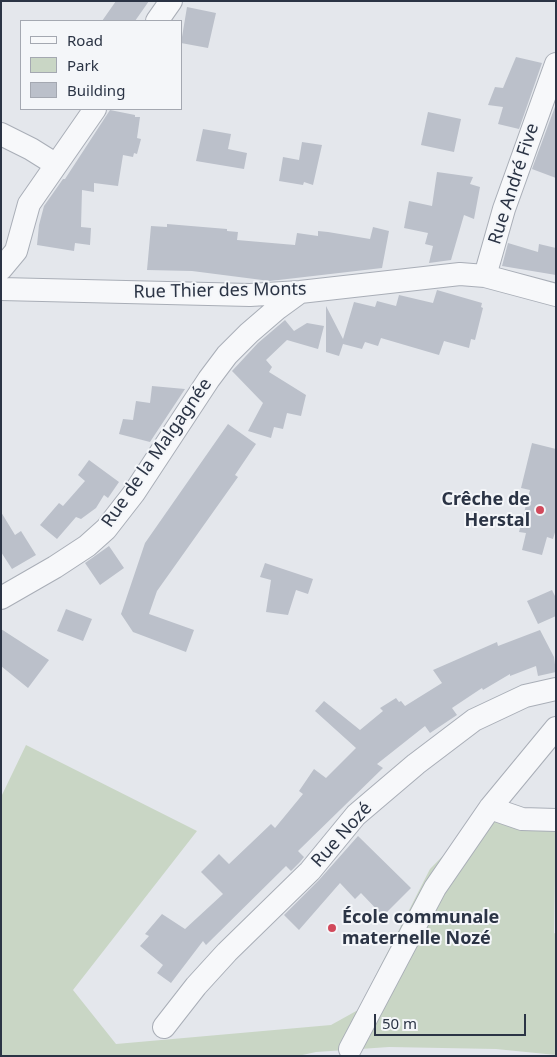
<!DOCTYPE html>
<meta charset="utf-8">
<style>
body{margin:0}
#map{position:relative;width:557px;height:1057px;overflow:hidden;background:#e4e7ec;font-family:"Noto Sans",sans-serif}
canvas{display:block}
.frame{position:absolute;inset:0;border:2px solid #2b3445;pointer-events:none}
.legend{position:absolute;left:20px;top:20px;width:162px;height:90px;box-sizing:border-box;background:#f4f6f9;border:1px solid #a4a8b1;margin:0;padding:6px 9px;list-style:none;font-size:15px;color:#2b3445}
.legend li{display:flex;align-items:center;gap:10px;height:25px}
.legend b{width:25px;border:1px solid #a4a8b1}
.scale{position:absolute;left:374px;top:1014px;width:152px;height:22px;box-sizing:border-box;border:2px solid #2b3445;border-top:0;padding-left:6px;font-size:15px;line-height:18px;white-space:nowrap;color:#2b3445;-webkit-text-stroke:4px #f4f6f9;paint-order:stroke}
</style>
<div id="map">
<canvas width="557" height="1057"></canvas>
<div class="frame"></div>
<ul class="legend">
<li><b style="height:6px;background:#f7f8fa"></b>Road</li>
<li><b style="height:14px;background:#c9d6c5"></b>Park</li>
<li><b style="height:14px;background:#bbc0ca"></b>Building</li>
</ul>
<div class="scale">50 m</div>
</div>
<script>
const ctx = document.querySelector('canvas').getContext('2d');
ctx.lineJoin = 'round';
function fillPath(path, color) {
  ctx.fillStyle = color;
  ctx.fill(path, 'evenodd');
}
function shape(rows) {
  const path = new Path2D();
  for (const r of rows) {
    path.moveTo(r[0], r[1]);
    for (let i = 2; i < r.length; i += 2) path.lineTo(r[i], r[i + 1]);
  }
  return path;
}
function strokePath(path, color, width, dash) {
  ctx.strokeStyle = color;
  ctx.lineWidth = width;
  ctx.lineCap = dash ? 'butt' : 'round';
  ctx.setLineDash(dash || []);
  ctx.stroke(path);
}
function drawText(font, color, halo, rows, align = 'center') {
  ctx.font = font + ' "Noto Sans",sans-serif';
  ctx.lineWidth = 4;
  ctx.setLineDash([]);
  ctx.textBaseline = 'middle';
  ctx.strokeStyle = halo;
  ctx.fillStyle = color;
  for (const [text, x, y, turn = 0] of rows) {
    ctx.save();
    ctx.translate(x, y);
    ctx.rotate((+turn || 0) * Math.PI / 180);
    ctx.textAlign = isNaN(turn) ? turn : align;
    if (halo) ctx.strokeText(text, 0, 0);
    ctx.fillText(text, 0, 0);
    ctx.restore();
  }
}
const green = shape([
 [26,745,197,831,73,990,116,1044,331,1025,358,1010,430,869,490,808,556,820,554,933,556,934,556,1055,496,1049,389,1047,316,1052,298,1056,1,1056,1,797]
]);
const building = shape([
 [116,1,149,1,135,21,102,21],
 [187,7,216,13,208,48,181,43],
 [516,57,542,63,519,129,498,124,503,107,488,105,495,87,503,88],
 [556,104,556,178,532,169],
 [110,110,135,115,135,117,140,117,137,138,141,139,137,154,134,153,133,157,123,155,118,186,94,183,94,192,82,190,81,227,91,228,90,245,75,243,74,251,37,245,39,225,44,206,63,179,65,179],
 [428,112,461,119,454,152,421,145],
 [203,129,231,134,228,149,247,153,244,169,196,161],
 [302,142,322,145,313,185,304,182,303,185,279,181,283,157,299,160],
 [437,172,473,177,470,184,480,187,474,219,464,215,451,260,429,263,433,246,425,244,428,233,404,228,409,201,432,206],
 [167,224,227,229,227,231,238,232,237,240,295,245,297,233,318,236,318,231,328,232,370,239,373,227,389,231,382,268,270,281,192,271,147,270,151,226,167,227],
 [508,243,538,252,539,244,556,248,556,275,502,266],
 [437,290,482,303,481,307,483,308,475,340,471,339,469,348,444,341,439,355,381,338,378,346,365,342,362,349,343,344,339,356,326,352,326,306,343,339,354,302,375,307,377,301,396,306,399,295,433,303],
 [285,320,294,331,307,323,324,326,318,349,287,340,266,360,272,367,269,372,306,395,301,416,287,413,283,429,274,427,271,438,248,431,263,403,232,371,258,343],
 [152,386,185,389,150,442,119,434,123,419,133,420,136,401,150,403],
 [228,424,256,444,235,475,238,477,157,591,149,614,194,630,186,652,133,632,121,614,145,543],
 [532,443,556,449,556,529,553,539,547,537,542,555,522,550,526,533,519,532,530,490,521,488],
 [89,460,119,482,108,498,104,495,96,508,81,519,76,517,57,539,40,525,59,503,63,506,85,481,78,475],
 [1,512,15,535,21,531,36,555,12,569,1,552],
 [109,546,124,568,100,585,85,563],
 [265,563,313,579,308,594,296,590,288,615,266,612,271,580,260,577],
 [552,590,556,598,556,616,538,624,527,601],
 [66,609,92,619,83,641,57,631],
 [1,629,49,660,28,688,1,666],
 [540,630,554,657,556,672,538,676,536,666,510,676,510,674,483,690,482,688,452,708,457,715,430,733,425,726,377,764,383,768,298,851,304,857,300,862,291,871,286,866,206,945,203,941,171,983,157,973,163,965,140,946,149,936,145,934,162,914,185,929,223,894,201,872,219,854,229,864,271,824,275,828,303,794,299,791,314,769,326,778,356,748,315,711,324,701,360,730,383,711,380,708,396,698,399,702,401,701,405,706,442,683,433,670,497,642,498,646],
 [358,836,411,888,383,916,361,893,355,899,340,883,299,930,284,915,319,880]
]);
const minor = shape([
 [157,21,171,1],
 [1,134,31,149,55,164],
 [1,269,16,251,29,204,95,109],
 [485,276,504,209,556,64],
 [1,289,250,295,300,292,460,274,485,276,556,295],
 [1,598,55,567,87,546,106,529,134,493,209,379,227,355,249,333,278,308,300,292],
 [490,808,522,819,556,820],
 [164,1027,196,986,227,952,310,871,356,815,416,764,474,720,525,696,556,689],
 [350,1049,435,888,490,808,556,728]
]);
const markers = [
 [540,510,5,"#d1495b"],
 [332,928,5,"#d1495b"]
];
const streetNames = [
 ["Rue André Five",514,184,-72],
 ["Rue Thier des Monts",220,291,-1],
 ["Rue de la Malgagnée",157,453,-55],
 ["Rue Nozé",342,835,-48]
];
const poiNames = [
 ["Crêche de",530,500],
 ["Herstal",530,521],
 ["École communale",342,918,"left"],
 ["maternelle Nozé",342,939,"left"]
];
fillPath(green, '#c9d6c5');
fillPath(building, '#bbc0ca');
strokePath(minor, '#a9aeb7', 24);
strokePath(minor, '#f7f8fa', 22);
for (const [x, y, r, color] of markers) {
  const dot = new Path2D();
  dot.arc(x, y, r, 0, 2 * Math.PI);
  ctx.fillStyle = color;
  ctx.fill(dot);
  strokePath(dot, '#f4f6f9', 2);
}
drawText('18px', '#2b3445', '#f4f6f9', streetNames);
drawText('bold 18px', '#2b3445', '#f4f6f9', poiNames, 'right');
</script>
